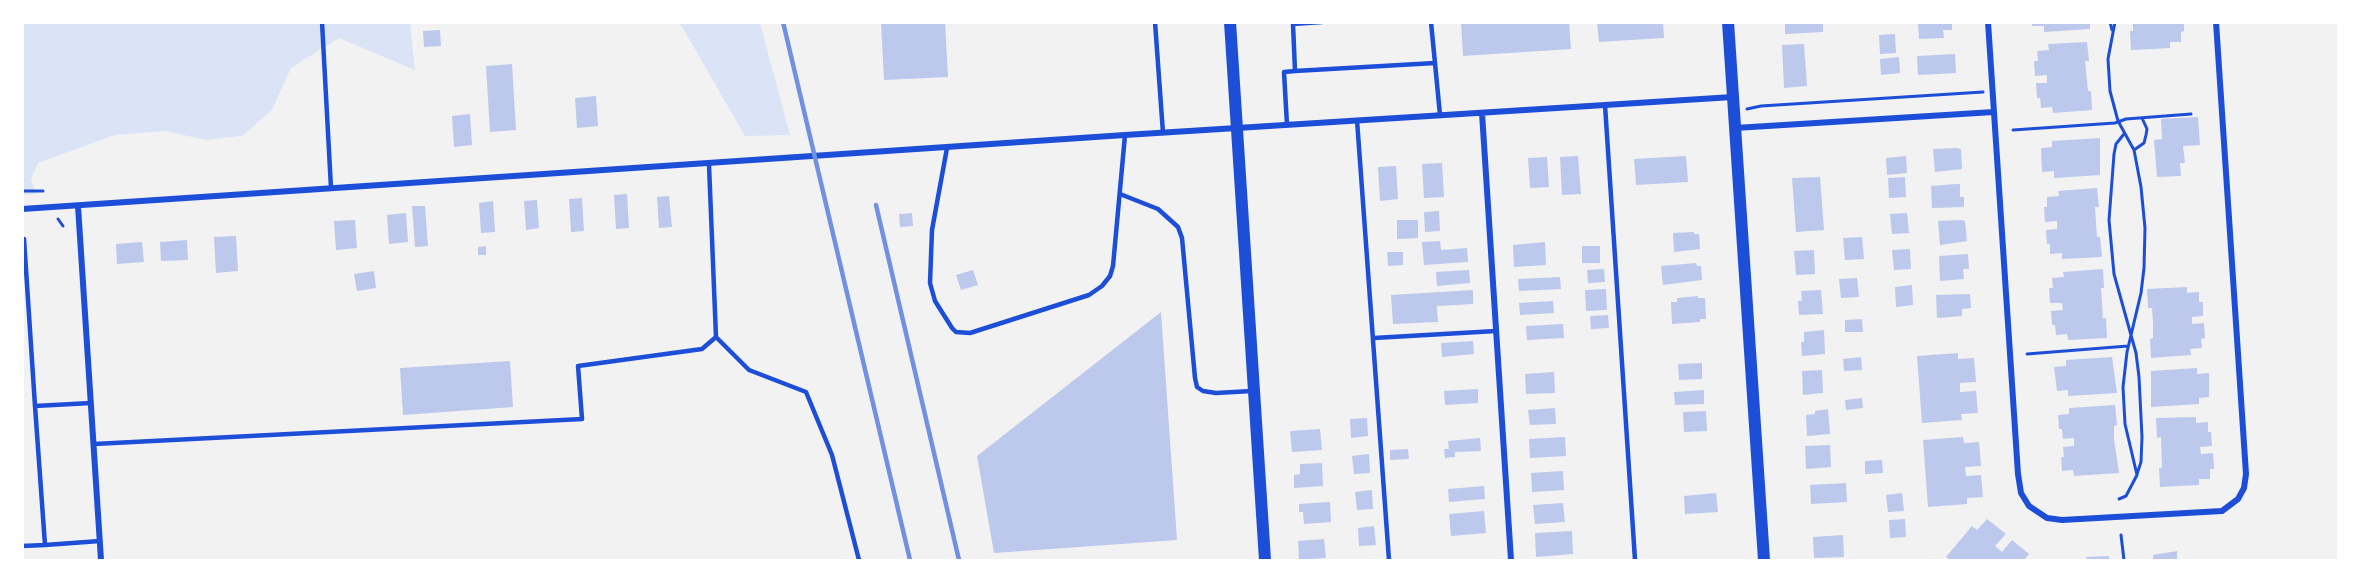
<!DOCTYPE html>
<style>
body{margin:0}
#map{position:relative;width:2361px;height:583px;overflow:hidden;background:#f2f2f2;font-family:"Work Sans",sans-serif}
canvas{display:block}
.frame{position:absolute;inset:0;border:24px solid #fff;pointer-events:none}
</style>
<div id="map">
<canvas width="2361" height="583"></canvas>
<div class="frame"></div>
</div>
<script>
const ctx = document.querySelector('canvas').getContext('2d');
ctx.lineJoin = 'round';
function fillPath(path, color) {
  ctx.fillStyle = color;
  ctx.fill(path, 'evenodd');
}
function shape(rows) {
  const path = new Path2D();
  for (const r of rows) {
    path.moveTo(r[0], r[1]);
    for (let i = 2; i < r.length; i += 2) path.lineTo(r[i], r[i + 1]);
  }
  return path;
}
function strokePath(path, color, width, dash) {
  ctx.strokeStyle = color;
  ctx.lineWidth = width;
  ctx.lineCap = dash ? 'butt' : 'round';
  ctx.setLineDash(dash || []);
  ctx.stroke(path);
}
const green = shape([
 [23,23,410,23,415,70,339,38,291,68,272,110,242,136,206,140,165,131,115,135,38,163,31,179,36,194,23,195],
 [672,23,760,23,790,135,745,136,681,25]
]);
const building = shape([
 [881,22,945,22,948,77,884,80],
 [1461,22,1569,22,1571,49,1463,56],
 [1597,22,1663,22,1664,38,1599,42],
 [1785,22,1823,22,1823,32,1785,34],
 [1918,22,1952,22,1952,30,1943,30,1944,38,1919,39],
 [2032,22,2090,22,2090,29,2044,32,2044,26,2032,26],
 [2133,22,2184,22,2184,31,2181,32,2181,42,2170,42,2170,48,2131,50,2130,31,2133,31],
 [440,30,441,46,424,47,423,31],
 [1895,34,1896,53,1880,54,1879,35],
 [2087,42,2089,61,2085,61,2088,91,2091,91,2092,110,2053,113,2052,107,2041,108,2040,98,2037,98,2036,83,2047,83,2047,75,2035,76,2034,61,2038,61,2037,51,2049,50,2048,44],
 [1804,44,1807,86,1784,88,1782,45],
 [1955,54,1956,73,1918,75,1917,56],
 [1899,57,1900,73,1881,75,1880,59],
 [512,64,516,130,490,132,486,66],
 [596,96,598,126,577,128,575,98],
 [470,114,472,145,454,147,452,116],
 [2198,117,2200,145,2183,146,2185,163,2180,163,2181,176,2157,177,2154,140,2162,139,2161,119],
 [2100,138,2100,175,2054,178,2054,171,2042,172,2041,148,2052,147,2052,141],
 [1957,148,1961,149,1962,169,1935,172,1933,149],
 [1578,156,1581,194,1562,195,1560,157],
 [1686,156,1688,182,1636,185,1634,159],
 [1906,156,1907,173,1887,175,1886,158],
 [1547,157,1549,187,1530,188,1528,158],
 [1442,163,1444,197,1424,198,1422,164],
 [1396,166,1398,199,1380,201,1378,167],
 [1820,177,1824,230,1796,232,1792,178],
 [1905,177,1906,197,1889,198,1888,178],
 [1956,184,1960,184,1960,197,1964,197,1964,207,1932,208,1931,186],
 [2097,188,2099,207,2095,207,2096,223,2097,237,2100,237,2102,257,2062,259,2062,253,2050,254,2050,244,2047,244,2046,230,2057,229,2057,221,2045,222,2044,207,2047,207,2047,197,2059,196,2058,191],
 [627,194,629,228,616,229,614,195],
 [669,196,672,227,659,228,657,197],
 [582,198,584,231,571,232,569,199],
 [537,200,539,228,526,230,524,201],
 [493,201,495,232,481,233,479,203],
 [412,206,425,206,428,246,415,247],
 [1439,211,1440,231,1425,232,1424,212],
 [406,213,408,242,389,244,387,215],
 [912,213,913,226,900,227,899,214],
 [1907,213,1909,233,1892,234,1890,214],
 [355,220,357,248,336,250,334,221],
 [1397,220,1418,220,1418,238,1397,239],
 [1961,220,1965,221,1967,241,1940,245,1938,221],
 [1694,232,1694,234,1699,234,1700,249,1674,252,1673,233],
 [236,236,238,271,216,273,214,237],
 [1862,237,1864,259,1845,260,1843,238],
 [187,240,188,260,161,261,160,242],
 [1440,241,1441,250,1467,248,1468,262,1424,265,1422,242],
 [142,242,144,262,117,264,116,244],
 [1545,242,1546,265,1514,267,1513,245],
 [486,246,486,255,478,255,478,247],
 [1582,246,1600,246,1600,263,1582,263],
 [1910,249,1911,269,1894,270,1892,250],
 [1814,250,1815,274,1796,275,1794,251],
 [1387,252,1403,252,1403,265,1388,266],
 [1968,254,1969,269,1963,269,1964,279,1940,281,1939,256],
 [1696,263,1697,266,1701,266,1702,280,1663,285,1661,266],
 [1604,269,1605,282,1588,283,1587,270],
 [2103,269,2104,288,2101,288,2103,319,2106,318,2107,338,2068,340,2067,334,2056,335,2055,325,2052,325,2051,311,2063,310,2062,303,2050,303,2049,288,2053,288,2052,278,2064,277,2063,272],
 [973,270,978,285,961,290,956,275],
 [1469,270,1470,283,1437,286,1436,272],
 [374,271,376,288,357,291,354,274],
 [1560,277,1561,289,1519,291,1518,279],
 [1857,278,1859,297,1841,298,1839,279],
 [1912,285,1913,305,1896,307,1895,287],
 [2187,287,2187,293,2199,292,2199,302,2203,302,2203,316,2192,317,2192,324,2204,323,2205,338,2201,339,2202,348,2190,349,2191,355,2151,358,2150,339,2153,338,2153,323,2152,308,2148,308,2147,289],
 [1606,289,1607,310,1586,311,1585,290],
 [1473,290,1473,304,1437,306,1438,322,1393,324,1391,295],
 [1821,290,1823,314,1799,315,1798,301,1802,301,1801,291],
 [1970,294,1971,308,1962,309,1962,316,1937,318,1936,295],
 [1698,296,1698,298,1705,298,1706,319,1700,319,1700,322,1672,324,1671,302,1677,302,1677,298],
 [1553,301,1554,313,1520,315,1519,303],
 [1161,312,1177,540,994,553,977,456],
 [1608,315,1609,328,1591,329,1590,316],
 [1862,319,1863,332,1845,332,1845,320],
 [1563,324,1564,338,1527,340,1526,326],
 [1824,330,1825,354,1802,356,1801,342,1804,342,1804,332],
 [1473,341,1474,354,1442,357,1441,343],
 [1958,353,1958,359,1974,358,1976,382,1960,383,1960,392,1976,391,1978,413,1961,414,1962,420,1922,423,1917,356],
 [1861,357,1862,370,1844,371,1843,359],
 [2112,357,2117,393,2068,396,2068,390,2057,391,2054,367,2066,366,2066,360],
 [510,361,513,407,403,415,400,368],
 [1702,363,1702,379,1679,380,1678,364],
 [2197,368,2197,374,2209,373,2209,397,2199,398,2199,404,2151,407,2151,371],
 [1822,370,1823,393,1803,395,1802,371],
 [1554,372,1555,393,1526,394,1525,374],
 [1478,389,1478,403,1445,405,1444,391],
 [1704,390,1704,404,1675,405,1674,392],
 [1862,398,1863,408,1846,410,1845,400],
 [2115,405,2117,425,2114,426,2114,439,2119,473,2074,476,2073,470,2062,471,2061,457,2064,457,2063,447,2074,446,2074,438,2063,439,2062,429,2059,429,2058,415,2069,414,2069,408],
 [1555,408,1556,424,1530,425,1528,410],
 [1828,409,1830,434,1807,436,1806,415,1815,414,1815,411],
 [1706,411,1707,431,1684,432,1683,412],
 [2196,417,2196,423,2208,422,2208,432,2211,432,2212,446,2200,447,2201,454,2213,453,2214,469,2210,469,2210,479,2199,479,2199,485,2160,487,2159,468,2162,468,2161,437,2157,438,2156,418],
 [1367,418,1368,436,1351,438,1350,419],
 [1320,429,1322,450,1292,452,1290,431],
 [1565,437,1566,456,1530,458,1529,439],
 [1963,437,1964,443,1979,442,1981,466,1965,467,1966,476,1981,475,1983,497,1967,498,1967,504,1928,507,1923,440],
 [1480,438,1481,451,1455,452,1455,457,1445,458,1444,449,1449,449,1448,441],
 [1830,445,1831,467,1806,469,1805,446],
 [1408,449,1409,459,1390,460,1390,450],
 [1369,454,1370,473,1354,474,1352,456],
 [1882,460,1883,473,1865,474,1865,461],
 [1322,463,1323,486,1294,488,1294,475,1300,474,1300,464],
 [1563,471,1564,490,1532,492,1531,473],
 [1846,483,1847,502,1811,504,1810,485],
 [1484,486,1485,499,1449,502,1448,489],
 [1372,490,1373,509,1357,510,1355,492],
 [1716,493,1718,512,1685,514,1684,496],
 [1902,493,1904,511,1888,512,1886,495],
 [1330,502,1331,522,1304,524,1303,512,1299,512,1299,504],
 [1563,503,1565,522,1535,524,1533,505],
 [1484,511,1486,533,1451,536,1449,514],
 [1905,519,1906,537,1890,538,1889,520],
 [1987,519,2006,534,1995,546,2002,552,2012,540,2029,554,2024,560,1950,560,1946,557,1972,526,1977,530],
 [1374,526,1376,545,1359,546,1358,528],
 [1572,531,1573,554,1536,557,1535,533],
 [1843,535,1844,557,1814,558,1813,537],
 [1324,539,1326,558,1299,560,1298,541],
 [2177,551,2177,560,2153,560,2153,555],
 [2109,556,2109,560,2087,560,2086,557]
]);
const path = shape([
 [2110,22,2112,30],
 [2115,22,2108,59,2110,91,2118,121,2134,150,2141,187,2145,228,2144,268,2141,293,2127,352,2123,387,2125,424,2137,475,2126,496,2119,499],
 [1747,109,1761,106,1983,92],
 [2013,130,2115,123,2126,119,2191,114],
 [2124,134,2116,144,2114,154,2109,220,2114,274,2136,353,2139,377,2142,437,2141,462,2137,474],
 [2134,150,2144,143,2146,135,2147,129,2142,118],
 [22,191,43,191],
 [58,219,63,226],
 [2027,354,2128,346],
 [2121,535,2124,560]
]);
const service = shape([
 [322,22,331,188],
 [1155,22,1163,133],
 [1431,22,1440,115],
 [1295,71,1435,63],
 [1605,105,1635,560],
 [1357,120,1389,560],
 [1287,125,1284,72,1295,71,1293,24,1322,22],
 [947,148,932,230,930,283,935,301,952,328,956,332,970,333,1089,295,1102,286,1110,276,1113,266,1125,135],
 [709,165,716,337,749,370,806,392,832,455,859,560],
 [1120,194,1158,209,1178,227,1182,238,1195,378,1197,387,1203,391,1216,393,1252,391],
 [24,239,35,406],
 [1374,338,1496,331],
 [91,403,35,406,45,545,100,541],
 [94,444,582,419,578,366,702,349,716,337],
 [22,546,45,545]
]);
const minor = shape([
 [1988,22,2018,474,2021,493,2029,506,2047,518,2062,520,2222,511,2238,499,2244,488,2246,474,2216,22],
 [1482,113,1511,560],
 [1735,128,1994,112],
 [78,206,101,560],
 [22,209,1125,135,1733,97]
]);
const secondary = shape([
 [1230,22,1265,560],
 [1728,22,1764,560]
]);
const rail = shape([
 [783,22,910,560],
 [876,205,959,560]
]);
fillPath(green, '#dbe4f7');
fillPath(building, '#bdc9ec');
strokePath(path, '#1d4ed8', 3);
strokePath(service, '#1d4ed8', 4.5);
strokePath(minor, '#1d4ed8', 6);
strokePath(secondary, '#1d4ed8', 12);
strokePath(rail, '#7290e2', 4.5);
</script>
